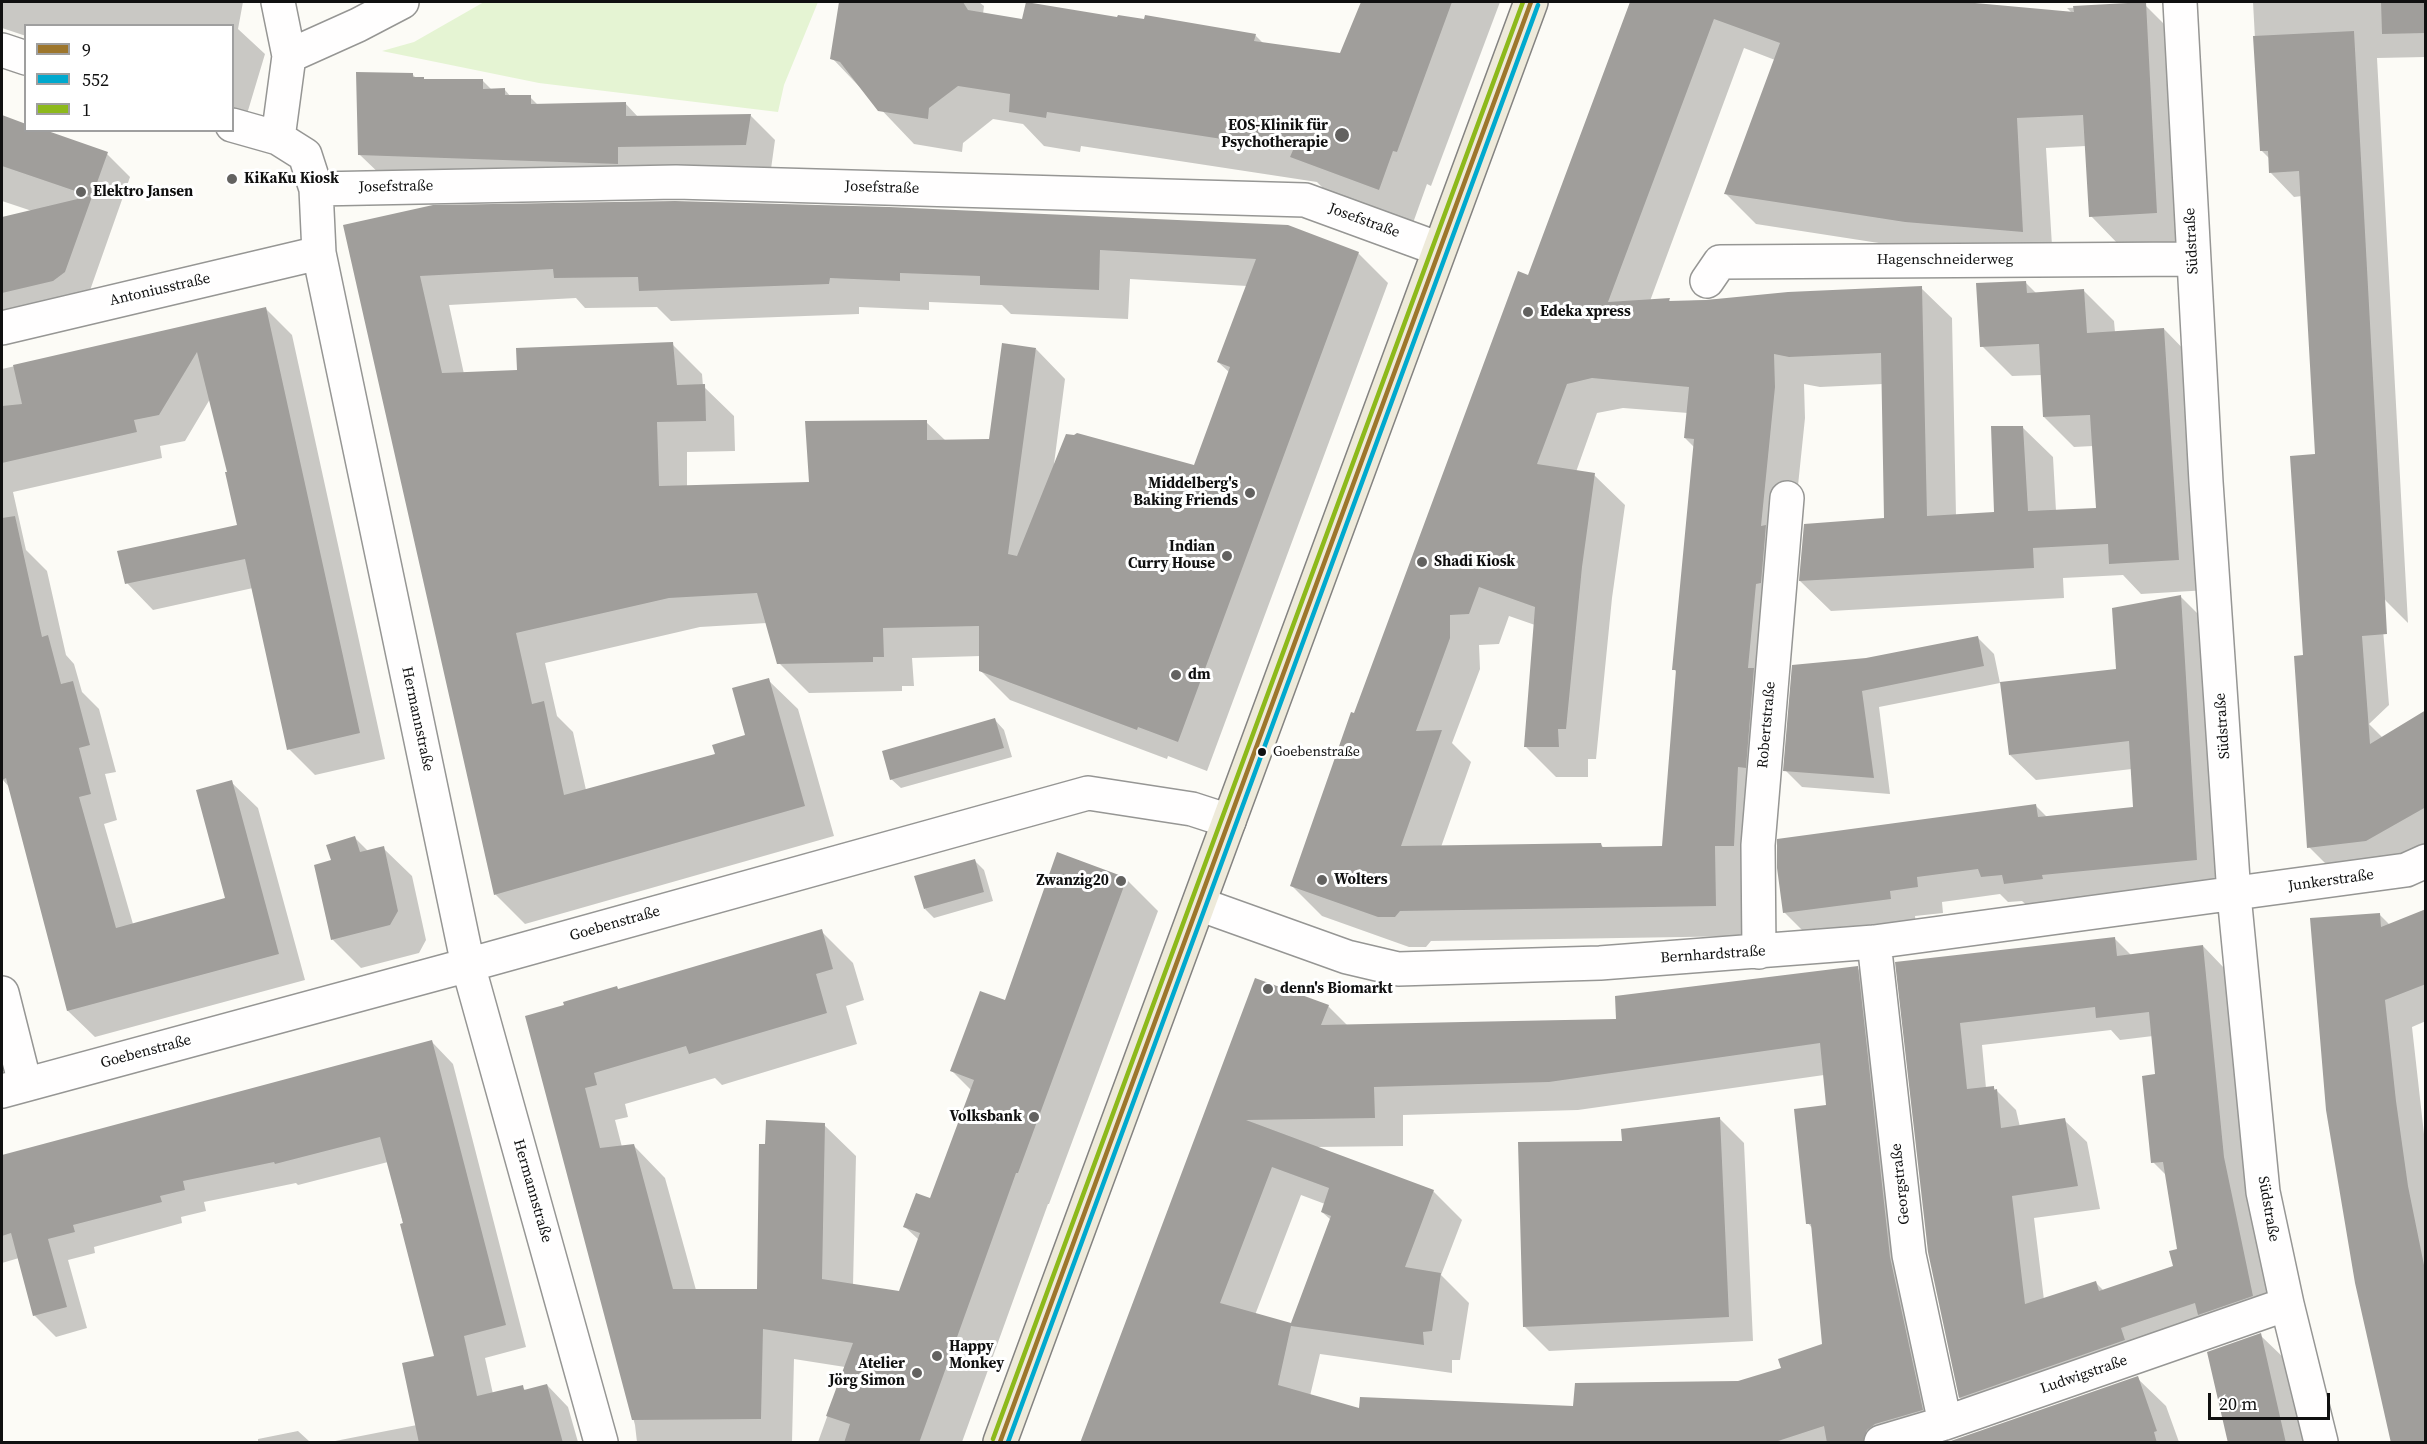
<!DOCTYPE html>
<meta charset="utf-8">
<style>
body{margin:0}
#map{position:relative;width:2427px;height:1444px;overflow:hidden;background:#fcfbf6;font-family:"Source Serif 4",serif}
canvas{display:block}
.frame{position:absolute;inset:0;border:3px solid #101010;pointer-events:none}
.legend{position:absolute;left:24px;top:24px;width:210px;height:108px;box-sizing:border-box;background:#fff;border:2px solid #9f9f9f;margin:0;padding:8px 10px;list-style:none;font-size:18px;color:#101010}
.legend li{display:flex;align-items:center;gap:12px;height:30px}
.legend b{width:30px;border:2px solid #9f9f9f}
.scale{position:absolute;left:2208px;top:1393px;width:122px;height:27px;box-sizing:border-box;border:3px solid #101010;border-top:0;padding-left:8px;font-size:18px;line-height:21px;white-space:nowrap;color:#101010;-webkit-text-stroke:4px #fff;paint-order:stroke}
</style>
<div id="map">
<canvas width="2427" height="1444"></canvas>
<div class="frame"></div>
<ul class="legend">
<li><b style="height:8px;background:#9d762c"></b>9</li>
<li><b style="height:8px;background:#00a9ce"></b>552</li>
<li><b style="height:8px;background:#8db91b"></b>1</li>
</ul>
<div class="scale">20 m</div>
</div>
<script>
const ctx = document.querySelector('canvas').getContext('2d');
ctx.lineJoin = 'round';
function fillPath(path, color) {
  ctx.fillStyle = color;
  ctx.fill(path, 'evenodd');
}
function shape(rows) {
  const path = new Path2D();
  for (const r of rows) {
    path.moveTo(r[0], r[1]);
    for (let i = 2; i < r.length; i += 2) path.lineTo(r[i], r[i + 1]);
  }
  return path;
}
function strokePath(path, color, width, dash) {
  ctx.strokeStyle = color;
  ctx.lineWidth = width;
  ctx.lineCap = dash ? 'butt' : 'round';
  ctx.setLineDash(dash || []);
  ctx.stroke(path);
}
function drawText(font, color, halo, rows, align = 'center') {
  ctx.font = font + ' "Source Serif 4",serif';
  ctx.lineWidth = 6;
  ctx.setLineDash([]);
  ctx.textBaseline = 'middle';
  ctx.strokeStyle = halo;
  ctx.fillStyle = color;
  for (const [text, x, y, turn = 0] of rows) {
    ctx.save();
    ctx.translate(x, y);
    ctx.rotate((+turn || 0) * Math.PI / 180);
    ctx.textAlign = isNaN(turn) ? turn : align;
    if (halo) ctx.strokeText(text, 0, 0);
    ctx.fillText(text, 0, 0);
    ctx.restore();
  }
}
const green = shape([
 [484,2,818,2,784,85,778,112,539,83,382,51,414,42]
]);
const shadow = shape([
 [2,2,243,2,238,29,265,54,247,114,232,109,232,26,26,26,26,36,2,28],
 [840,2,850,3,979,2,984,6,983,14,1024,21,1119,19,1255,35,1264,44,1341,55,1362,2,1500,2,1431,186,1427,184,1413,223,1326,191,1317,182,1081,146,1080,152,1044,146,1023,124,993,119,963,143,962,152,914,144,832,58],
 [1632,2,1960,2,2075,16,2067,8,2145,5,2175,35,2187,243,2121,247,2091,216,2086,146,2046,148,2053,262,1937,252,1756,224,1726,194,1775,60,1744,48,1650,301,1669,300,1671,302,1921,288,1952,318,1956,516,1996,513,2022,427,2053,457,2056,511,2097,509,2093,446,2074,447,2044,417,2042,375,2012,376,1982,346,2025,282,2037,294,2084,291,2114,321,2115,332,2164,329,2194,360,2208,590,2141,594,2123,575,2063,578,2064,598,1831,611,1800,581,1886,519,1883,384,1820,387,1804,384,1805,418,1791,553,1746,936,1431,941,1426,947,1409,947,1322,916,1292,886,1355,715,1529,277],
 [1623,408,1688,413,1685,438,1695,448,1674,669,1677,673,1663,848,1605,849,1601,845,1441,847,1471,762,1452,743,1480,669,1479,645,1499,644,1509,616,1535,625,1526,747,1556,777,1588,777,1588,759,1596,759,1612,598,1625,505,1594,475,1576,472,1597,413],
 [2253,2,2426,2,2426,57,2377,58,2408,623,2386,601,2380,591,2389,705,2369,724,2383,738,2426,711,2426,855,2340,878,2309,847,2317,456,2302,196,2294,197,2270,172,2270,159,2261,150],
 [413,75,417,79,426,80,483,81,492,90,505,90,511,97,530,97,539,106,625,103,639,118,750,115,775,140,771,169,385,179,360,155],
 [2,117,26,125,26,130,107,154,130,177,88,296,2,321,2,218,32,211,2,201],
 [345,226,1358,253,1388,283,1207,771,1168,756,1167,759,1010,700,980,670,981,656,912,658,914,686,902,686,902,691,809,693,779,663,767,623,700,627,545,663,557,716,573,732,586,790,716,755,747,736,768,680,798,709,834,836,525,924,495,894],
 [1130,279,1247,286,1218,362,1230,373,1195,467,1054,464,1065,379,1036,349,990,441,946,441,926,422,810,484,687,487,687,452,735,451,734,416,703,386,702,374,672,344,518,372,464,374,449,305,576,298,585,308,657,307,671,321,859,314,859,307,929,310,929,302,1002,305,1011,314,1128,319],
 [266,309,292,335,385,759,315,775,289,749,253,588,153,610,127,583,239,526,229,474,210,399,185,441,160,446,162,458,13,492,26,550,47,571,66,655,74,664,82,692,99,709,116,772,105,774,117,820,104,824,133,924,227,899,231,782,258,808,305,980,95,1037,68,1011,10,788,2,779,2,369],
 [2180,596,2206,622,2222,886,2031,909,2022,901,2008,902,2000,894,1942,902,1943,913,1915,916,1916,924,1810,938,1784,912,2036,806,2048,818,2135,809,2132,769,2036,780,2010,755,2117,670],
 [1977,637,1994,654,2000,683,1879,707,1890,794,1802,787,1785,770,1866,660],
 [995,720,1004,730,1012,757,901,788,891,779],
 [355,838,369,852,383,848,412,876,426,940,419,953,361,968,332,939,332,861],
 [975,861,984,870,993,901,934,918,925,909],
 [1126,879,1158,911,1049,1204,1048,1204,962,1442,818,1442,845,1367,794,1359,792,1442,637,1442,635,1425,527,1017,821,931,853,963,864,1000,846,1006,857,1044,722,1085,715,1078,625,1104,628,1117,615,1120,622,1147,634,1146,665,1178,696,1290,759,1290,824,1125,856,1156,853,1286,900,1293,919,1240,905,1227,931,1200,972,1091,951,1070,1006,1002],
 [2426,911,2426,1021,2412,1027,2426,1152,2426,1442,2393,1442,2379,914,2390,925],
 [2114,938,2132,956,2203,946,2225,969,2274,1318,1983,1420,1960,1398,1929,1252,1897,963],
 [2111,1030,2120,1040,2153,1036,2157,1076,2153,1162,2167,1176,2179,1250,2174,1267,2104,1291,2096,1283,2044,1300,2034,1218,2100,1209,2087,1142,2064,1120,2020,1127,2016,1110,1993,1087,1986,1088,1982,1045],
 [1857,968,1886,997,1919,1287,1951,1439,1938,1442,1516,1442,1516,1405,1574,1408,1738,1382,1783,1369,1824,1345,1812,1228,1808,1223,1828,1106,1824,1075,1578,1110,1403,1115,1403,1146,1316,1147,1433,1191,1462,1220,1441,1275,1469,1303,1460,1360,1452,1360,1452,1373,1320,1354,1310,1396,1361,1410,1493,1432,1491,1442,1081,1442,1256,979,1328,1006,1348,1026,1618,1020],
 [1301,1195,1325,1204,1322,1212,1331,1220,1292,1325,1255,1315],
 [432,1042,453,1064,526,1347,485,1358,493,1394,522,1387,526,1391,547,1385,568,1407,578,1442,330,1442,417,1425,436,1357,388,1162,298,1185,296,1183,204,1202,206,1211,181,1217,182,1223,94,1247,95,1253,68,1260,87,1328,56,1337,34,1315,19,1258,2,1263,2,1156],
 [1720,1119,1744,1143,1753,1341,1549,1351,1524,1326,1623,1142],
 [2260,1335,2285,1359,2304,1442,2229,1442],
 [2137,1378,2166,1406,2179,1442,1950,1442],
 [298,1431,310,1442,258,1442,258,1439]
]);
const building = shape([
 [839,2,963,2,968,10,1022,19,1026,2,1117,17,1118,15,1144,19,1145,15,1256,34,1254,41,1340,53,1361,2,1452,2,1397,152,1393,151,1379,190,1290,157,1293,150,1047,112,1046,118,1009,112,1010,94,958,86,929,108,928,119,878,111,840,62,830,59],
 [1630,2,1964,2,2074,12,2073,6,2146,2,2157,213,2089,217,2083,115,2017,118,2023,232,1905,222,1724,194,1780,43,1714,19,1608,302,1670,298,1669,301,1706,300,1788,292,1922,286,1927,516,1994,512,1991,426,2023,426,2028,511,2096,508,2090,415,2043,417,2039,344,1980,347,1976,283,2026,281,2027,293,2084,289,2087,333,2164,328,2179,560,2109,564,2108,544,2033,548,2034,568,1799,581,1804,524,1884,518,1881,353,1789,357,1774,354,1775,387,1761,526,1766,525,1761,583,1756,584,1748,668,1754,668,1746,768,1738,767,1734,846,1715,846,1716,906,1400,911,1395,917,1378,917,1290,886,1351,712,1354,713,1518,271,1528,275],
 [1592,378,1689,387,1684,438,1694,439,1672,670,1676,670,1662,846,1602,847,1601,843,1401,846,1442,730,1416,731,1450,638,1450,615,1469,614,1479,587,1535,607,1524,747,1559,747,1558,729,1566,729,1582,567,1595,473,1537,464,1567,384],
 [2381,2,2426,2,2426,33,2382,34],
 [2354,31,2387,634,2362,636,2370,744,2426,710,2426,807,2366,841,2307,848,2294,656,2303,655,2290,456,2315,454,2299,171,2269,173,2268,151,2260,151,2253,36],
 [356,72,413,73,413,77,424,77,424,79,483,79,483,89,505,88,505,95,531,95,531,104,626,102,626,116,751,114,746,145,618,147,618,164,358,155],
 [2,115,26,124,26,130,45,130,108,152,65,272,53,281,2,293,2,217,90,196,2,166],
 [675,201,889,207,1288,225,1359,252,1178,742,1138,727,1137,730,979,671,979,626,883,628,884,657,873,657,873,662,777,664,757,593,669,598,516,633,532,704,544,701,564,795,715,754,712,745,745,735,732,688,769,678,805,806,494,895,343,225,433,205],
 [1100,250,1256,259,1217,362,1230,367,1194,465,1077,433,1074,435,1066,434,1017,556,1008,554,1036,348,1002,343,989,439,927,440,927,420,805,421,809,482,659,486,657,422,706,421,705,384,677,385,673,342,516,348,517,370,442,373,420,276,553,269,554,278,638,277,639,291,829,284,830,278,900,281,900,273,980,276,980,285,1099,290],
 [266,307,360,733,287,750,245,559,125,584,117,551,237,525,225,472,227,472,197,352,159,415,134,420,137,432,2,463,2,406,22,404,13,365],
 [15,516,42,637,48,635,61,684,73,681,90,745,79,748,91,794,79,797,116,928,225,898,196,790,232,780,279,954,67,1011,6,778,2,780,2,518],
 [2181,595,2197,860,2042,875,2043,879,2004,884,2002,875,1981,877,1978,869,1917,877,1918,887,1890,891,1891,899,1783,913,1777,868,1777,839,2036,804,2038,817,2133,807,2129,741,2009,755,2000,682,2116,669,2112,608],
 [1978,636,1984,666,1862,691,1874,778,1783,771,1792,665,1866,658],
 [995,718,1004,748,890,780,882,751],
 [355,836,360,852,384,846,398,911,390,925,331,940,314,865,331,860,326,845],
 [1057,852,1127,878,1018,1173,1016,1173,919,1443,844,1443,850,1424,826,1416,853,1343,763,1329,761,1419,632,1420,525,1016,564,1005,563,1002,617,986,618,989,822,929,833,969,816,974,827,1013,689,1054,686,1046,594,1073,597,1085,585,1088,600,1148,634,1144,673,1289,757,1289,759,1144,765,1144,766,1120,825,1123,822,1279,899,1291,920,1233,903,1227,916,1193,930,1198,974,1080,950,1071,980,991,1005,1000],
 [975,859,984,892,924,909,914,876],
 [2426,909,2426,984,2385,1000,2396,1101,2408,1186,2426,1275,2426,1443,2391,1443,2355,1283,2326,1110,2310,918,2380,913,2381,927],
 [2115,937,2117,956,2203,945,2224,1157,2253,1296,2198,1315,2195,1303,2121,1328,2125,1340,1959,1398,1928,1252,1895,962],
 [2095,1007,2096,1018,2149,1012,2155,1074,2142,1076,2151,1163,2163,1162,2177,1249,2169,1251,2173,1266,2099,1291,2096,1281,2025,1304,2012,1196,2078,1186,2065,1118,2001,1128,1997,1089,1994,1090,1994,1086,1967,1089,1960,1023],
 [1858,966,1890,1257,1923,1410,1875,1424,1867,1430,1863,1443,1827,1443,1824,1426,1778,1441,1080,1443,1255,978,1329,1005,1321,1025,1463,1022,1616,1019,1615,996],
 [1820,1043,1826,1105,1794,1109,1806,1224,1811,1224,1822,1344,1778,1359,1781,1368,1738,1381,1575,1383,1573,1406,1360,1397,1359,1408,1278,1385,1291,1326,1424,1345,1423,1332,1432,1331,1441,1273,1405,1267,1434,1190,1246,1120,1375,1118,1374,1087,1549,1082],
 [1272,1167,1329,1188,1321,1212,1331,1216,1291,1323,1220,1303],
 [432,1040,506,1325,464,1336,477,1396,523,1385,524,1390,547,1384,563,1443,419,1443,402,1363,434,1356,400,1224,403,1223,380,1137,275,1164,274,1162,183,1181,185,1190,160,1196,162,1202,73,1225,75,1232,48,1239,67,1307,33,1316,11,1233,2,1236,2,1155],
 [1720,1117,1729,1317,1523,1327,1518,1142,1622,1141,1621,1129],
 [2261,1333,2286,1443,2228,1443,2207,1352],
 [2138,1376,2157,1431,2154,1432,2157,1443,1945,1443]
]);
const minor = shape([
 [2180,2,2206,482,2234,895,2263,1192,2287,1304,2321,1442],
 [2,50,26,58],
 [289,56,358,25,402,2],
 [232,125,278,138,305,155,316,189,319,253,468,965,601,1442],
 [278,138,289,56,278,2],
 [316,189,676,182,1305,200,1439,249],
 [1707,281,1720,262,2193,259],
 [2,328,319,253],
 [1199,904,1347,957,1398,969,1600,963,1874,942,2406,870,2426,861],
 [1874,942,1909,1255,1945,1423],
 [1759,952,1758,845,1787,498],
 [2,993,25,1084],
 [2,1091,468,965,1088,793,1192,809,1229,821],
 [1881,1442,1945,1423,2287,1304]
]);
const major = shape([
 [1000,1442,1531,2]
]);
const bus1 = shape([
 [1000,1442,1531,2]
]);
const bus2 = shape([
 [1008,1442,1538,5]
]);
const bus3 = shape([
 [993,1439,1523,2]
]);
const markers = [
 [1342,135,8,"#636260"],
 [232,179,6,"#636260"],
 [81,192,6,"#636260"],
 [1528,312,6,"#636260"],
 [1250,493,6,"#636260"],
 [1227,556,6,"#636260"],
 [1422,562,6,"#636260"],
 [1176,675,6,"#636260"],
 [1262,752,5,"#101010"],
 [1322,880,6,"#636260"],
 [1121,881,6,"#636260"],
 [1268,989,6,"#636260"],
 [1034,1117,6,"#636260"],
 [937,1356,6,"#636260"],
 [917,1373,6,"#636260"]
];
const busNames = [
 ["Goebenstraße",1273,752]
];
const poiNames = [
 ["EOS-Klinik für",1328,126,"right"],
 ["Psychotherapie",1328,143,"right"],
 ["KiKaKu Kiosk",244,179],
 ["Elektro Jansen",93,192],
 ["Edeka xpress",1540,312],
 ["Middelberg's",1238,484,"right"],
 ["Baking Friends",1238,501,"right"],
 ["Indian",1215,547,"right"],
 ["Curry House",1215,564,"right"],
 ["Shadi Kiosk",1434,562],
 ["dm",1188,675],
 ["Wolters",1334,880],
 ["Zwanzig20",1109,881,"right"],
 ["denn's Biomarkt",1280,989],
 ["Volksbank",1022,1117,"right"],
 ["Happy",949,1347],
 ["Monkey",949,1364],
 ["Atelier",905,1364,"right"],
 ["Jörg Simon",905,1381,"right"]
];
const streetNames = [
 ["Josefstraße",396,187,-1],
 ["Josefstraße",882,188,2],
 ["Josefstraße",1364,221,20],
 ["Südstraße",2192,241,-93],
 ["Hagenschneiderweg",1945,260],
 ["Antoniusstraße",160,290,-13],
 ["Hermannstraße",417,719,78],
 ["Robertstraße",1767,725,-85],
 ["Südstraße",2223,726,-94],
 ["Junkerstraße",2331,881,-8],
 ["Goebenstraße",615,924,-16],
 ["Bernhardstraße",1713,955,-4],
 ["Goebenstraße",146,1052,-15],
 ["Georgstraße",1901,1184,-96],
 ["Hermannstraße",532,1191,74],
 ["Südstraße",2268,1209,80],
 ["Ludwigstraße",2084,1375,-19]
];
fillPath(green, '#e5f4d3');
fillPath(shadow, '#0003');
fillPath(building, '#a09e9b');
strokePath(minor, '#969694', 36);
strokePath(major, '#848381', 36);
strokePath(minor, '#fffefe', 33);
strokePath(major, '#eeeada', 33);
strokePath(bus1, '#9d762c', 4.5);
strokePath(bus2, '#00a9ce', 4.5);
strokePath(bus3, '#8db91b', 4.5);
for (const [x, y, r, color] of markers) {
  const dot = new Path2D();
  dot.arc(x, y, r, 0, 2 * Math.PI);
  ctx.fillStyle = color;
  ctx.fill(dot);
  strokePath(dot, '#fff', 2);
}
drawText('14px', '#101010', '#fff', busNames, 'left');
drawText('bold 15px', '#101010', '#fff', poiNames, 'left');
drawText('15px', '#101010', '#fff', streetNames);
</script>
